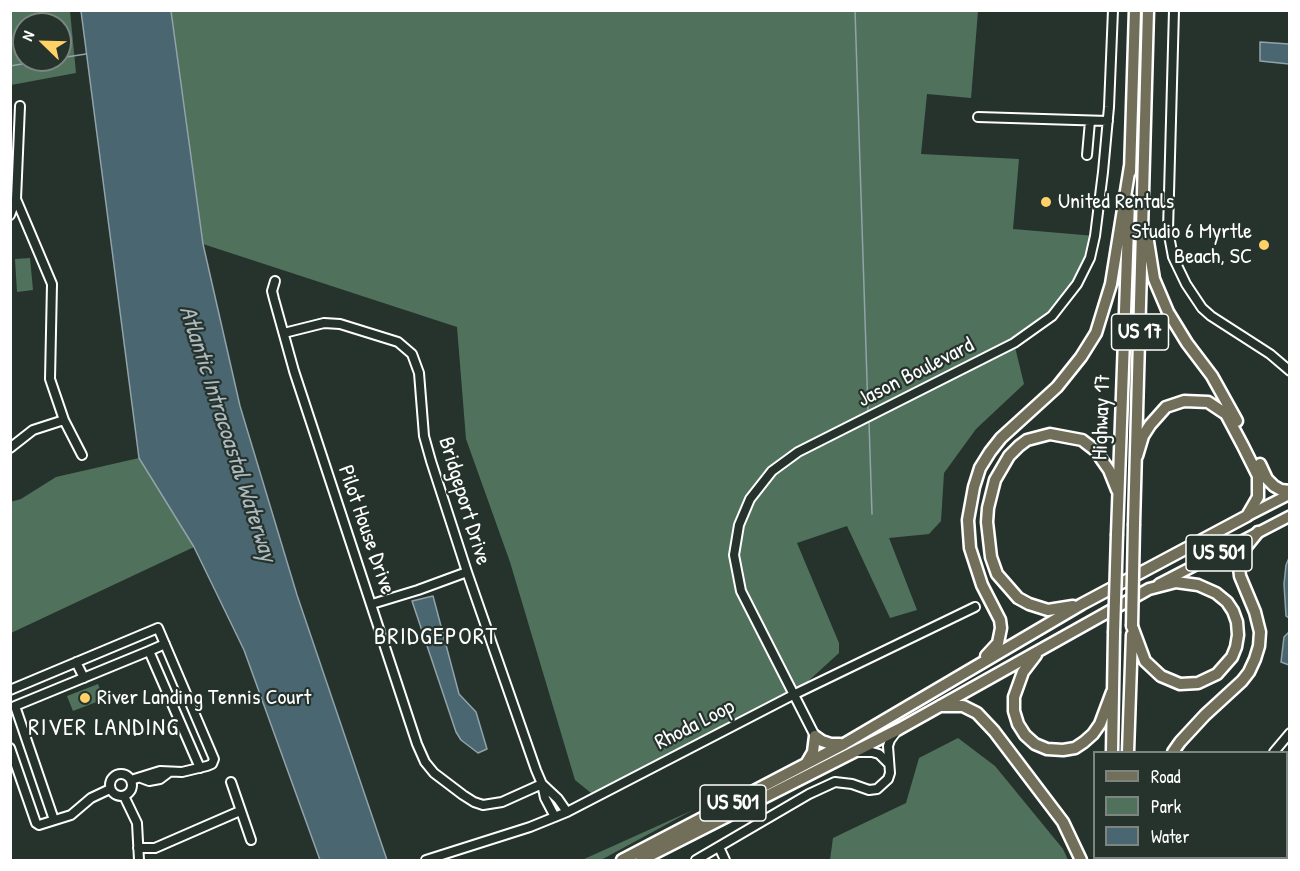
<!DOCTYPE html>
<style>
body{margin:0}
#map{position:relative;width:1300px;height:871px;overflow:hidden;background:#26332d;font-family:"Patrick Hand",sans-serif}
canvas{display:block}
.frame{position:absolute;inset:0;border:12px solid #fff;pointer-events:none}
.legend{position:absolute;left:1093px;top:751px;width:195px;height:108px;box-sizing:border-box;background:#26332d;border:2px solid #7d8581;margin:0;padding:8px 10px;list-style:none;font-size:18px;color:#fff}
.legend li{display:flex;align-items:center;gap:12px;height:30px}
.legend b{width:30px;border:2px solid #7d8581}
.north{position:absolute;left:12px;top:12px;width:60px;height:60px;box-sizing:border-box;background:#26332d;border:2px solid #7d8581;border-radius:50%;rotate:293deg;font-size:16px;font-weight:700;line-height:24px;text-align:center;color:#fff}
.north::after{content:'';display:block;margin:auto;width:21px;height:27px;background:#ffd166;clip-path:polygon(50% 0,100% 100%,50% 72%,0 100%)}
</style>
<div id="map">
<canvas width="1300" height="871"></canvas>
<div class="frame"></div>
<ul class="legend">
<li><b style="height:8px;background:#716e59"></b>Road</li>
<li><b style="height:16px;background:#50725c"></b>Park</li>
<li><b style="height:16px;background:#4a6670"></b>Water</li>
</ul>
<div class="north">N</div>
</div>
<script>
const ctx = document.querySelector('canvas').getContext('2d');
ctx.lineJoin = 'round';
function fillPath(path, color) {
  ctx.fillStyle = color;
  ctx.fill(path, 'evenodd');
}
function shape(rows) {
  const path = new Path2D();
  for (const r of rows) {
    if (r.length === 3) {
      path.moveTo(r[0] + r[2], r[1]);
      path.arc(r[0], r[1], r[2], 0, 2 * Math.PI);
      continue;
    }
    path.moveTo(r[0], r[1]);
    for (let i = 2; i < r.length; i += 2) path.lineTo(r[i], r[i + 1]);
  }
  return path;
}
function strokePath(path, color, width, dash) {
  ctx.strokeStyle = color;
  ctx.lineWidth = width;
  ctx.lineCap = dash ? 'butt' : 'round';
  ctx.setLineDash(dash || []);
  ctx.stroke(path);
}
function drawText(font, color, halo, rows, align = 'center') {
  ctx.font = font + ' "Patrick Hand",sans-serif';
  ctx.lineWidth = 4.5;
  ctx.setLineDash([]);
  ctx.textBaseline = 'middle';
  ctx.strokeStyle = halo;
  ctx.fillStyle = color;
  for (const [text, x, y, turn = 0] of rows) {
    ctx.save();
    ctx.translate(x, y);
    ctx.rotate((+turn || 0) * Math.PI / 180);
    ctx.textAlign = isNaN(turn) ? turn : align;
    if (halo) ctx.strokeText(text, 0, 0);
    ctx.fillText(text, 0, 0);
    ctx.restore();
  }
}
const green = shape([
 [11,10,70,11,76,73,11,85],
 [24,24,60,24,60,60,24,60],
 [171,11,978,11,971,98,927,94,921,154,1019,159,1013,229,1095,236,1090,258,1052,316,1014,343,1024,384,976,429,944,473,941,521,929,534,889,538,917,610,890,618,847,526,797,543,839,643,839,653,793,695,596,797,575,780,510,562,466,439,457,327,203,244],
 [30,258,33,290,17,292,15,259],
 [139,458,194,547,11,633,10,502,21,499,56,477],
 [98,684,104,699,73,711,67,696],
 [958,738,995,766,1063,849,1068,860,830,860,833,838,906,803,919,758],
 [693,810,601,860,582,860]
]);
const water = shape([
 [81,11,171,11,203,244,240,406,297,595,387,860,320,860,244,650,194,547,139,458,81,11],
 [1260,42,1289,44,1289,64,1260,61,1260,42],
 [1289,558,1290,618,1289,618,1286,616,1284,584,1286,565,1289,558],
 [433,596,459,694,476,712,487,749,478,753,461,740,456,732,412,601,433,596],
 [1289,632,1289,665,1281,662,1284,637,1289,632]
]);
const stream = shape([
 [855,10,868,411],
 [60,58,86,54],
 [10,66,46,60],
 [869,422,872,514]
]);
const minor = shape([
 [1174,10,1168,230,1173,257,1186,284,1202,308,1211,316,1270,354,1290,371],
 [978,117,1108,121],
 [1087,155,1090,121],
 [10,215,16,199,20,106],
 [275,281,272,291,274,299,294,371,417,744,425,762,434,773,463,795,474,802,483,805,502,802,542,784],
 [284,333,324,323,340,324,398,342,412,354,419,373,424,436,431,461,467,572,536,770,542,784,545,798,555,817],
 [64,420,82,455],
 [10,448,33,430,64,420,50,379,52,284,16,199],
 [372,604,418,590,467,572],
 [149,651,165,644],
 [76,662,84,678],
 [10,690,158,628,214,759,212,764,207,766,182,772,160,771,131,780],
 [815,736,741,591,734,555,739,525,750,499,772,471,798,452,1014,343,1052,316,1077,284,1090,258,1095,236,1103,172,1109,107,1113,10],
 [10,748,36,823,39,825,71,815,91,798,110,789],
 [859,752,872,752,879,754,888,763],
 [1274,752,1290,733],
 [121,785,11],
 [141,778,149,781,160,779,168,773],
 [231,782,251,840],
 [542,784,558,799,567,812],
 [124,796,137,823,139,860],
 [54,820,15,706,149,651,200,768],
 [719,847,725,860],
 [138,848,155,848,240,811],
 [426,860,530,827,567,812,793,695,975,607],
 [696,860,809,794,835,782,852,784,869,790,877,789,888,779,890,773,888,746,890,740,896,732],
 [1219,860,1220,858]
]);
const major = shape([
 [1247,516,1290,494],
 [1159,584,1290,516]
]);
const highway = shape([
 [1130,172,1135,10],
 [1147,235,1154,279,1168,312,1187,343,1212,376,1237,421],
 [1260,464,1267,479,1274,486,1281,490,1290,491],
 [1134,524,1148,10],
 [1117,534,1129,200],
 [1073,606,1048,610,1029,604,1018,598,997,574,991,557,987,522,988,508,995,480,1009,456,1019,446,1027,440,1050,434,1082,440,1095,450,1109,470,1117,490],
 [1036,655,1023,672,1014,697,1014,711,1018,724,1025,735,1035,744,1047,749,1063,750,1075,748,1084,742,1093,734,1100,724,1112,692],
 [986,656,998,643,1001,628,1000,620,982,585,970,548,968,520,974,487,980,468,990,452,1001,438,1057,387,1081,357,1096,333,1111,284,1130,166],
 [940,706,963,706,977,713,994,731,1063,822,1081,860],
 [815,736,822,741,831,744,840,744],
 [1112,752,1114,633],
 [1128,752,1132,635],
 [1173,752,1180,742,1205,715,1242,681,1249,672,1255,659,1259,646,1260,632,1255,612,1240,576,1239,567,1246,547,1258,532],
 [806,764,813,752,815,736],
 [622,860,844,744,1082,604,1247,516,1258,497,1258,476,1243,446,1226,414,1208,402,1184,401,1166,407,1150,425,1143,436,1137,456],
 [641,860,899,729,1149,589,1176,582,1198,585,1216,593,1227,602,1233,611,1237,622,1238,635,1236,647,1232,657,1217,674,1198,683,1180,684,1161,676,1145,661,1132,626],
 [1110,860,1110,858],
 [1126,860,1126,858],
 [1136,860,1136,858]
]);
const highwayBridge = shape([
 [1132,626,1134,524],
 [1114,633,1117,534]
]);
const markers = [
 [1046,202,6,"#ffd166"],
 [1264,245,6,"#ffd166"],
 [85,698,6,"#ffd166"]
];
const shields = [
 [1140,332,57],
 [1219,553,66],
 [733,803,66]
];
const shieldNames = [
 ["US 17",1140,332],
 ["US 501",1219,553],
 ["US 501",733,803]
];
const poiNames = [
 ["United Rentals",1058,202],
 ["Studio 6 Myrtle",1252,232,"right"],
 ["Beach, SC",1252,257,"right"],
 ["River Landing Tennis Court",97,698]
];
const streetNames = [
 ["Jason Boulevard",916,373,-27],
 ["Highway 17",1102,417,-88],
 ["Bridgeport Drive",464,501,73],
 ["Pilot House Drive",366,530,71],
 ["Rhoda Loop",695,725,-27]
];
const waterNames = [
 ["Atlantic Intracoastal Waterway",227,434,72]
];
const neighbourhoodNames = [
 ["BRIDGEPORT",436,638],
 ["RIVER LANDING",104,729]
];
fillPath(green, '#50725c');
fillPath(water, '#4a6670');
strokePath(water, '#92a3a9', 1.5);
strokePath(stream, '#92a3a9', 1.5);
strokePath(minor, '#fff', 12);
strokePath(major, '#fff', 14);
strokePath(highway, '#fff', 15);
strokePath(minor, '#26332d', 8);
strokePath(major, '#716e59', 9);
strokePath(highway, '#716e59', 10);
strokePath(highwayBridge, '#fff', 15, []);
strokePath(highwayBridge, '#716e59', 10);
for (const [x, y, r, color] of markers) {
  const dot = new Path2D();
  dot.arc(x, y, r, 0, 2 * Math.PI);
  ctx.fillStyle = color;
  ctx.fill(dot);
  strokePath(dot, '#26332d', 2);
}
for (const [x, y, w] of shields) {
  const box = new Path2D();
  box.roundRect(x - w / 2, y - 18, w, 36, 4.5);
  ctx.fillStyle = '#26332d';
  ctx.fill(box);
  strokePath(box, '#fff', 1.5);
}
drawText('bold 21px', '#fff', null, shieldNames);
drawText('22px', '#fff', '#26332d', poiNames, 'left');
drawText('22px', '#fff', '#26332d', streetNames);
drawText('italic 24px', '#aebabf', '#26332d', waterNames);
ctx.letterSpacing = '1.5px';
drawText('24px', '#fff', '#26332d', neighbourhoodNames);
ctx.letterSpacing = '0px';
</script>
